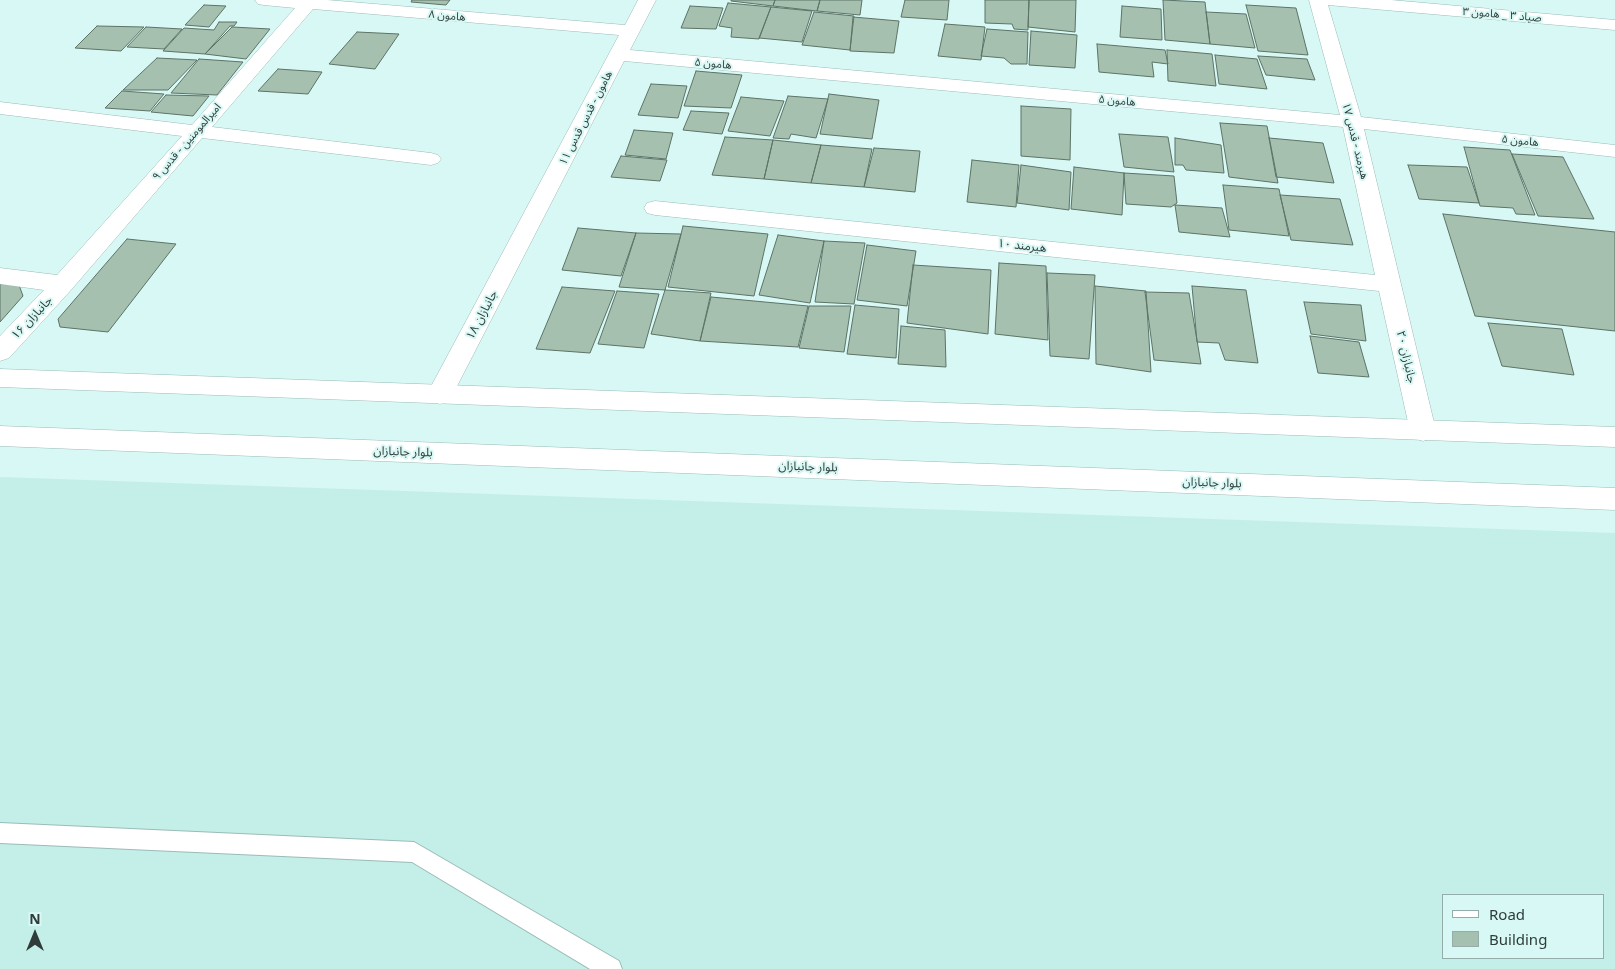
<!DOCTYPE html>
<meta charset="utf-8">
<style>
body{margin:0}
#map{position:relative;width:1615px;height:969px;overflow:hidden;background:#d7f8f4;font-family:"Noto Sans",sans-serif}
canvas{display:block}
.legend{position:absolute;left:1442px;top:894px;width:162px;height:65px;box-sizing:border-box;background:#d7f8f4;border:1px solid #94adaa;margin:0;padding:6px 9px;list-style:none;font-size:15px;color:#2f3c3a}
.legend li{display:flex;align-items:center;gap:10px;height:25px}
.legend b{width:25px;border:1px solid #94adaa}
.north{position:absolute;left:10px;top:909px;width:50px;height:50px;-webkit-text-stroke:4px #d7f8f4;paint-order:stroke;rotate:0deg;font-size:14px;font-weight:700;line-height:20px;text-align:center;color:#2f3c3a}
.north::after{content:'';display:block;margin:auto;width:18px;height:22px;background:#2f3c3a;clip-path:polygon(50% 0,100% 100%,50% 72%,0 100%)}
</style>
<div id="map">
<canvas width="1615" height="969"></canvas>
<ul class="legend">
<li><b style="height:6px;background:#fff"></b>Road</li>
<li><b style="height:14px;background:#a6c0b0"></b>Building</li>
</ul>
<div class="north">N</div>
</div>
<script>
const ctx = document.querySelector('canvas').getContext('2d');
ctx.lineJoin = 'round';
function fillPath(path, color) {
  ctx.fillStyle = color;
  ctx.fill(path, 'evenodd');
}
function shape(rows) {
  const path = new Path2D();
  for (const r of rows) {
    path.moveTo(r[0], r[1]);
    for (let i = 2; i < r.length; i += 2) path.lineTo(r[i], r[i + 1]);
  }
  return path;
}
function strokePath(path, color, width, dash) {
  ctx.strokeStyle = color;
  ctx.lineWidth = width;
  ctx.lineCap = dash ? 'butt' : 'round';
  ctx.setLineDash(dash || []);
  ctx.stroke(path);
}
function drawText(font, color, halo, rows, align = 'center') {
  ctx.font = font + ' "Noto Sans","Noto Sans Arabic",sans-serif';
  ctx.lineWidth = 4;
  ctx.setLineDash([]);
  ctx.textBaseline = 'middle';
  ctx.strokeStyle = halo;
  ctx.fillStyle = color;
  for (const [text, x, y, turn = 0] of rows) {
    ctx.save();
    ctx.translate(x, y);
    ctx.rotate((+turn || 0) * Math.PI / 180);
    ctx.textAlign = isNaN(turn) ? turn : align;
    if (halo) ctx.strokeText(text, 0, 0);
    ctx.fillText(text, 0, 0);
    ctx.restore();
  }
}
const built = shape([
 [0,477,1615,533,1615,969,0,969],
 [1444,895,1604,895,1604,958,1444,958]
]);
const building = shape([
 [412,0,450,0,446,5,411,2,412,0],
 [775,0,773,6,731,1,731,0,775,0],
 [775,0,820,0,817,11,773,6,775,0],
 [820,0,862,0,860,15,817,11,820,0],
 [905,0,949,0,947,20,901,17,905,0],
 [985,0,1029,0,1028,30,1014,29,1012,24,985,23,985,0],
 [1029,0,1076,0,1075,32,1028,27,1029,0],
 [1163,0,1205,2,1210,44,1165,40,1163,0],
 [728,3,771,7,759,39,731,37,732,28,719,26,728,3],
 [204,5,226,6,209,27,185,25,204,5],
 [1246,5,1296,8,1308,55,1258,51,1246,5],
 [690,6,723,8,716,29,681,28,690,6],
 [1122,6,1161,9,1162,40,1120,37,1122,6],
 [771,7,812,11,802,42,759,38,771,7],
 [814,12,854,16,850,50,802,45,814,12],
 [1206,12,1246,14,1255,48,1210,44,1206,12],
 [853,17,899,21,894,53,850,51,853,17],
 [219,22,237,22,234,26,230,26,205,54,163,51,184,28,214,30,219,22],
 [945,24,985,27,981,60,938,56,945,24],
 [97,26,144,27,121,51,75,48,97,26],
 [146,27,182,29,164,49,127,47,146,27],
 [232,27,270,29,246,59,205,54,232,27],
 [987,29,1028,32,1027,64,1011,64,1004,58,981,56,987,29],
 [1031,31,1077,35,1075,68,1029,65,1031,31],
 [357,32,399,34,375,69,329,64,357,32],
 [1097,44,1165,50,1168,64,1152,62,1154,77,1099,72,1097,44],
 [1167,50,1212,54,1216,86,1168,81,1167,50],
 [1215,55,1257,59,1267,89,1219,84,1215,55],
 [1258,56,1307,59,1315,80,1266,75,1258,56],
 [157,58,197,60,168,90,123,90,157,58],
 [199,59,243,62,217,95,171,93,199,59],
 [278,69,322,72,308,94,258,91,278,69],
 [696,71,742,75,731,108,684,106,696,71],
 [651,84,687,86,678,118,638,115,651,84],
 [122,91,164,94,150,111,105,108,122,91],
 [829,94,879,100,872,139,820,134,829,94],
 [166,95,209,96,193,116,151,112,166,95],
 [788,96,828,99,816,138,791,134,789,139,773,138,788,96],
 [741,97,784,101,770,136,728,131,741,97],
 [1021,106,1071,109,1070,160,1021,156,1021,106],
 [691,111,729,113,722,134,683,130,691,111],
 [1220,123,1267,126,1278,183,1229,177,1220,123],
 [634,130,673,133,666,159,625,155,634,130],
 [1119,134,1168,137,1174,172,1124,167,1119,134],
 [725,137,773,140,764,179,712,175,725,137],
 [1175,138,1221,145,1224,173,1186,170,1183,165,1175,165,1175,138],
 [1269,138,1323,143,1334,183,1276,177,1269,138],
 [773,140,821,145,811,183,764,179,773,140],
 [821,145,872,149,864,187,811,183,821,145],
 [1464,147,1510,150,1535,215,1516,214,1513,208,1480,206,1464,147],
 [874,148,920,151,915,192,864,187,874,148],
 [1512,154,1563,157,1594,219,1538,216,1512,154],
 [621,156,667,160,660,181,611,177,621,156],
 [972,160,1019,165,1016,207,967,202,972,160],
 [1021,165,1071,172,1069,210,1017,203,1021,165],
 [1408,165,1467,167,1479,203,1419,199,1408,165],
 [1074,167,1124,173,1122,215,1071,209,1074,167],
 [1124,173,1174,176,1177,203,1171,207,1126,204,1124,173],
 [1223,185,1279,189,1289,236,1229,230,1223,185],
 [1280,195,1340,199,1353,245,1291,240,1280,195],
 [1175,205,1222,208,1230,237,1179,232,1175,205],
 [1443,214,1615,232,1615,331,1475,316,1443,214],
 [683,226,768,234,754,296,668,287,683,226],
 [578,228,636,233,621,276,562,270,578,228],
 [636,233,681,234,665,290,619,287,636,233],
 [778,235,824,241,810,303,759,295,778,235],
 [127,239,176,244,108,332,60,327,58,319,127,239],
 [824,241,865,243,854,304,815,302,824,241],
 [867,245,916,251,907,306,857,300,867,245],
 [999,263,1046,266,1048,340,995,334,999,263],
 [913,265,991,270,988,334,907,323,913,265],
 [1047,273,1095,275,1089,359,1050,356,1047,273],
 [0,284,19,285,23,296,0,322,0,284],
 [1095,286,1146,291,1151,372,1096,364,1095,286],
 [1192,286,1246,290,1258,363,1225,360,1219,343,1197,342,1192,286],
 [562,287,615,291,590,353,536,349,562,287],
 [665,290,711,293,700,341,651,334,665,290],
 [617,291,659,294,644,348,598,344,617,291],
 [1145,292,1189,293,1201,364,1154,360,1145,292],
 [711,297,808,306,798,347,700,341,711,297],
 [1304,302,1361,305,1366,341,1311,334,1304,302],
 [855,305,899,309,896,358,847,354,855,305],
 [809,306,851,306,844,352,799,348,809,306],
 [1488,323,1562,329,1574,375,1502,366,1488,323],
 [901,326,945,330,946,367,898,364,901,326],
 [1310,336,1359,342,1369,377,1318,373,1310,336]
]);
const lane = shape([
 [0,823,414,842,619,961,622,969,590,969,412,862,0,843,0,823]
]);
const street = shape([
 [255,0,327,0,625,25,638,0,656,0,630,50,1340,115,1309,0,1391,0,1615,20,1615,30,1328,5,1361,117,1615,145,1615,157,1364,129,1436,431,1432,438,1423,441,1414,438,1410,431,1379,291,655,215,647,213,644,208,647,203,655,201,1375,275,1343,127,624,61,453,394,449,401,440,404,431,401,427,394,619,35,313,9,212,127,431,153,438,155,441,159,438,163,431,165,202,138,71,290,9,358,0,361,0,336,44,290,0,284,0,268,57,275,182,136,0,114,0,102,192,125,295,8,264,5,258,4,255,0]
]);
const secondary = shape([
 [0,369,1615,427,1615,447,0,387,0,369],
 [0,426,1615,488,1615,510,0,446,0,426]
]);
const farStreetnames = [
 ["صیاد ۳ _ هامون ۳",1502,15,5],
 ["هامون ۸",447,16,5],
 ["هامون ۵",713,64,5],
 ["هامون ۵",1117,101,5],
 ["هامون - قدس قدس ۱۱",586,118,-63],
 ["هیرمند - قدس ۱۷",1355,141,76],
 ["هامون ۵",1520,141,6],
 ["امیرالمومنین - قدس ۹",187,142,-49]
];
const streetNames = [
 ["هیرمند ۱۰",1022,246,6],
 ["جانبازان ۱۸",482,315,-62],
 ["جانبازان ۱۶",32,318,-47],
 ["جانبازان ۲۰",1406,357,77],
 ["بلوار جانبازان",403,452,2],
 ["بلوار جانبازان",808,467,2],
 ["بلوار جانبازان",1212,483,2]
];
fillPath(built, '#c4efe9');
fillPath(building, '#a6c0b0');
strokePath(building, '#5c7366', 1);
strokePath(lane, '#9bbbb7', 2);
strokePath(street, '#9bbbb7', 1);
strokePath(secondary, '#9bbbb7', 1);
fillPath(lane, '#fff');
fillPath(street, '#fff');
fillPath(secondary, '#fff');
drawText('11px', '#2f3c3a', '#d7f8f4', farStreetnames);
drawText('12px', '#2f3c3a', '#d7f8f4', streetNames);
</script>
